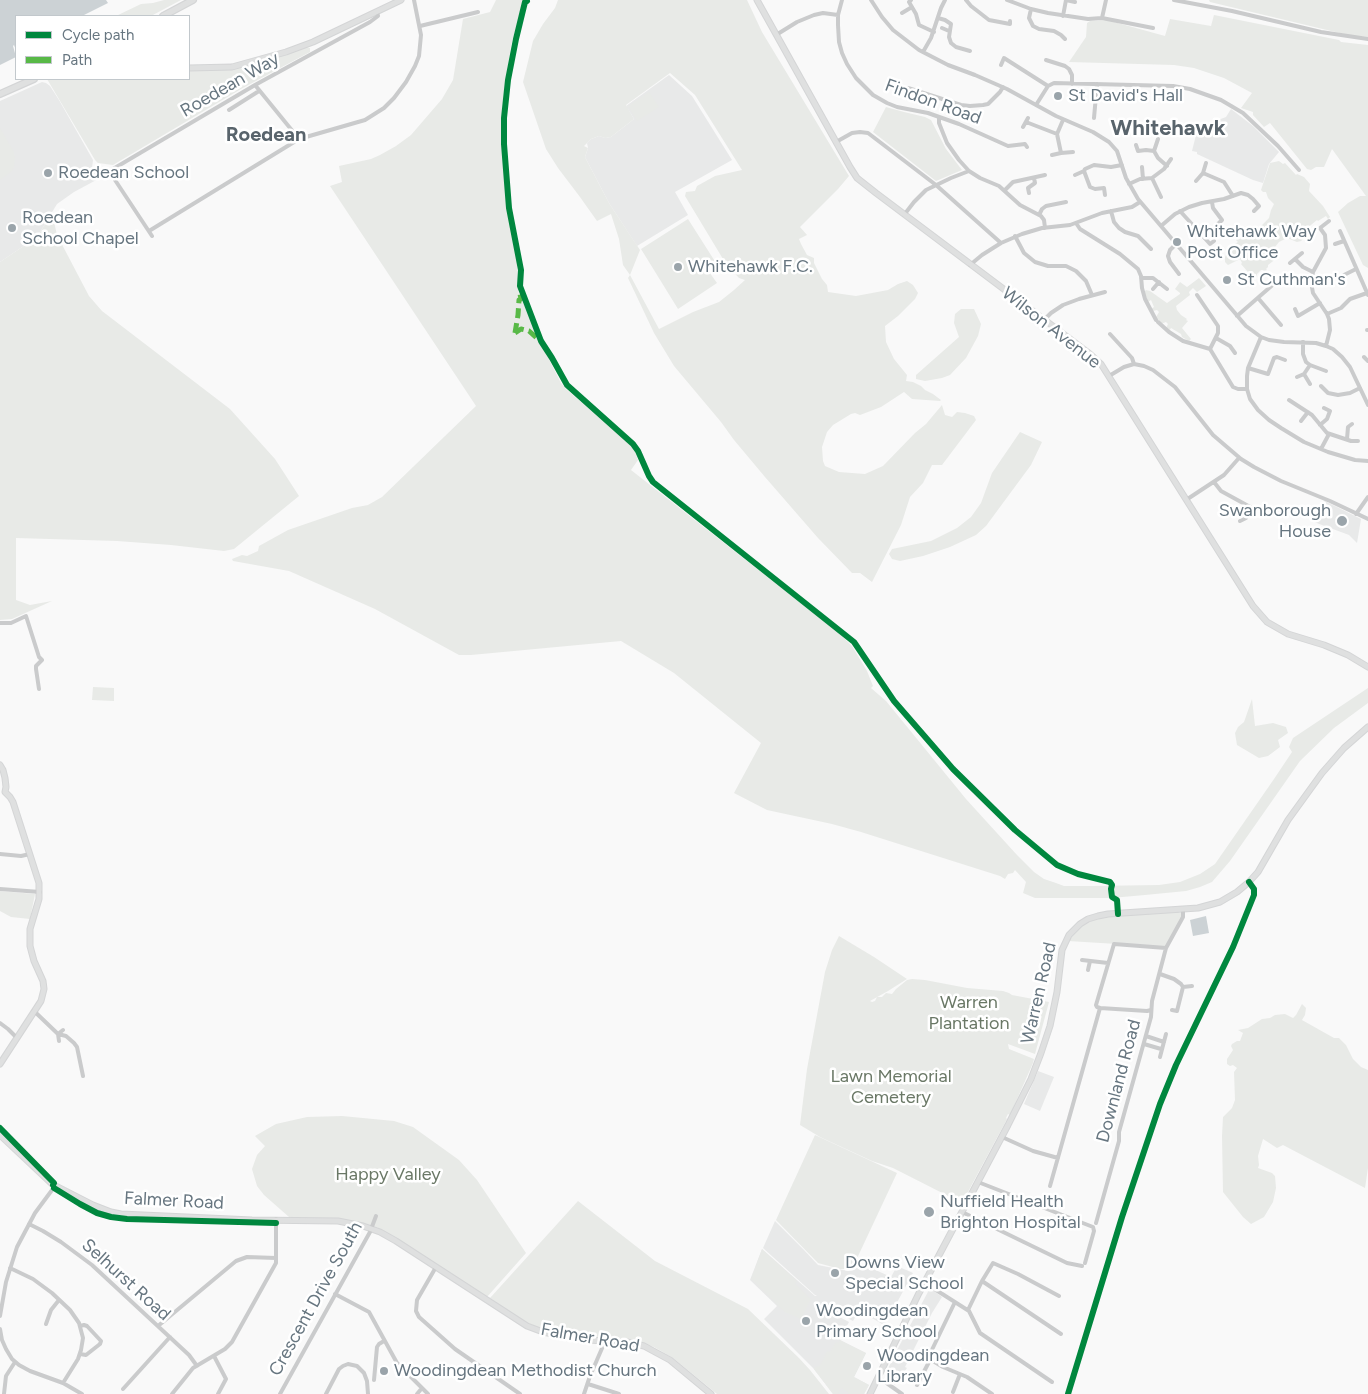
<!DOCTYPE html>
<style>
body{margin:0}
#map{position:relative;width:1368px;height:1394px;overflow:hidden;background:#f9f9f9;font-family:Figtree,sans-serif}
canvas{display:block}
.legend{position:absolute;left:15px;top:15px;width:175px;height:65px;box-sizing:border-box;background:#fff;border:1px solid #c2c8cc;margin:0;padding:6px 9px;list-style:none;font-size:15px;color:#677680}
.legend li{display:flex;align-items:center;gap:10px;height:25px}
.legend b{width:25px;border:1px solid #c2c8cc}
</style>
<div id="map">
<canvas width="1368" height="1394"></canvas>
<ul class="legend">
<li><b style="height:6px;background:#00873e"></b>Cycle path</li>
<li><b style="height:6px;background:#58b947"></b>Path</li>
</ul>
</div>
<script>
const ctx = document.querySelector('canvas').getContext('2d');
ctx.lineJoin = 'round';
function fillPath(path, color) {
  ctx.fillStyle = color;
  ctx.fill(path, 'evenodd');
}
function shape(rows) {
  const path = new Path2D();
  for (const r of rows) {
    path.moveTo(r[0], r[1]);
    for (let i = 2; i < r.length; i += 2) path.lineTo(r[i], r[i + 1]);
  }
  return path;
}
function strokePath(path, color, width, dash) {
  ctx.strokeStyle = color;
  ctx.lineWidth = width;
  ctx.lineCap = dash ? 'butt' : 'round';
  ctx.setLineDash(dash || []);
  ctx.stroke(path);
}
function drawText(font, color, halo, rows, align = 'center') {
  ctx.font = font + ' Figtree,sans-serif';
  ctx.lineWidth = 5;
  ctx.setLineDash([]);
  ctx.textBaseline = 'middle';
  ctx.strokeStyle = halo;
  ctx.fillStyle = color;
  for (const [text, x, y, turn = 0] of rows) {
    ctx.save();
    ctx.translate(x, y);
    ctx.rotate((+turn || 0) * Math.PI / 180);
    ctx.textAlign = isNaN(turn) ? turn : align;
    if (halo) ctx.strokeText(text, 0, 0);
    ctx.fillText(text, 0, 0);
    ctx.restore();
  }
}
const built = shape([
 [669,75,692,96,732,160,675,192,688,215,637,246,609,203,585,157,588,148,587,143,591,139,599,136,605,138,611,137,634,119,626,106],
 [42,82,46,83,50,86,59,100,93,160,92,168,100,178,74,192,57,204,37,237,0,262,0,101],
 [1231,109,1253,126,1279,152,1269,164,1263,183,1253,180,1197,154,1197,152,1192,151,1199,123,1206,125,1206,130,1216,132,1218,120,1226,117],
 [1325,501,1361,519,1357,543,1349,535,1314,522,1323,502],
 [1038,1071,1054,1077,1040,1111,1024,1104],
 [775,1221,804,1250,818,1265,848,1271,854,1270,858,1262,891,1277,897,1266,913,1273,894,1308,884,1325,863,1313,857,1314,853,1321,833,1311,832,1313,849,1322,841,1336,840,1340,866,1353,854,1377,869,1385,864,1394,833,1394,813,1368,764,1319,777,1306,750,1280,762,1249,815,1296,817,1295,815,1295,763,1248],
 [930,1288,942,1297,932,1313,905,1367,907,1368,895,1385,886,1378,885,1375,895,1354,908,1361,903,1356,896,1352]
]);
const green = shape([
 [164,0,181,0,151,16,116,16,141,4,153,3],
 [496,0,523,0,511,46,504,91,501,127,504,166,510,221,517,259,519,298,522,299,539,340,561,383,566,389,633,447,638,460,631,470,839,633,852,646,867,671,873,686,871,688,886,701,966,799,1017,855,1034,872,1044,879,1056,883,1064,886,1092,886,1159,885,1180,882,1200,874,1215,864,1274,779,1292,752,1289,747,1293,738,1368,688,1368,703,1334,728,1300,761,1230,861,1212,882,1200,887,1186,891,1145,895,1111,898,1035,898,1023,893,1026,882,1015,870,1013,873,1008,874,1005,879,1000,876,861,832,832,824,767,810,734,793,761,743,674,673,621,641,471,655,459,655,375,609,289,571,233,561,232,559,242,555,247,556,258,551,259,546,288,530,352,508,368,505,382,497,476,406,330,186,342,182,339,166,371,159,380,155,396,146,411,135,442,99,453,80,463,19,490,12],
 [558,0,747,0,762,32,849,176,838,189,800,227,807,235,799,239,801,244,807,255,814,258,814,263,822,279,827,285,828,292,856,296,888,290,898,284,907,281,913,285,918,293,915,299,898,316,885,326,886,342,894,359,907,375,906,381,913,382,921,386,925,390,933,394,941,400,940,401,912,399,904,392,881,407,860,415,855,413,851,414,833,425,827,432,822,447,823,461,825,466,839,472,865,474,883,466,915,433,926,424,942,405,945,415,952,417,957,412,965,413,974,416,976,420,942,465,932,465,923,483,910,497,901,525,872,582,860,573,852,573,818,538,765,477,734,440,721,422,674,366,654,333,628,278,630,275,623,265,619,239,611,214,597,221,580,197,558,168,546,149,523,82,533,41,543,24,555,8],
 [670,73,695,95,742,170,715,176,697,186,695,191,686,192,685,196,726,264,739,278,745,280,734,290,719,302,693,312,659,329,630,275,640,250,609,203,585,157,588,148,584,146,591,139,599,136,605,138,611,137,634,119,626,105],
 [1209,0,1368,0,1368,37,1352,36,1210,2],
 [1214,15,1339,40,1341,42,1368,45,1368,268,1363,265,1338,212,1348,203,1360,196,1366,196,1332,149,1324,167,1316,167,1311,170,1307,169,1270,123,1264,127,1253,115,1253,112,1241,108,1252,93,1224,78,1194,68,1174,65,1069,62,1086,37,1087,23,1090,21,1107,20,1165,36,1170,19,1211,26],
 [306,47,310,48,310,52,241,89,113,165,98,163,95,160,47,79,189,79,189,70,236,68],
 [649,92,659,107,637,121,628,106],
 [886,107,904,112,925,117,931,120,946,149,962,170,936,181,873,132],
 [0,128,14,152,15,160,14,166,12,171,0,180],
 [1279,161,1283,164,1285,163,1296,175,1297,174,1304,177,1310,184,1309,191,1323,206,1330,217,1328,219,1326,216,1318,221,1317,220,1306,229,1304,238,1301,241,1297,242,1287,238,1279,242,1275,247,1278,254,1277,258,1268,265,1268,267,1266,269,1267,270,1265,272,1263,270,1261,270,1257,274,1257,276,1254,279,1241,264,1242,263,1240,259,1228,265,1225,262,1225,257,1230,247,1238,242,1236,240,1240,234,1250,226,1252,226,1255,229,1258,229,1269,218,1271,210,1274,204,1268,198,1266,192,1263,192,1261,190,1270,163],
 [52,213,57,235,89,296,102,311,230,409,275,459,299,496,234,549,224,551,171,545,117,541,16,538,16,600,30,605,52,601,12,619,0,620,0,262,37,237],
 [688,219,716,263,707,269,717,283,678,309,641,249],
 [1199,278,1206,286,1197,292,1193,288,1189,292,1190,295,1176,306,1177,310,1181,315,1187,319,1186,320,1188,321,1182,328,1191,339,1189,341,1182,337,1181,334,1171,328,1169,331,1166,328,1168,324,1166,322,1161,324,1156,317,1159,312,1157,310,1153,311,1151,309,1154,307,1151,300,1148,302,1144,292,1146,290,1150,291,1167,303,1180,294,1180,293,1175,289,1180,282,1187,287],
 [961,309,974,309,981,324,978,336,966,358,950,375,942,378,925,381,916,379,916,375,959,337,954,323,955,314],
 [1020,432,1042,442,1031,465,986,526,976,535,950,547,923,556,900,561,892,559,889,554,892,549,931,541,957,528,971,517,981,503,992,473],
 [93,687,114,688,114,701,92,700],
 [1252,699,1255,726,1273,723,1286,727,1288,733,1278,740,1280,747,1268,756,1259,758,1237,745,1235,733,1238,727,1244,722],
 [0,891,35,894,30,919,11,917,0,911],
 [1177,912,1183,913,1182,916,1166,947,1068,941,1078,929,1084,924,1094,920,1107,917],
 [839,936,874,957,907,979,888,991,870,1001,872,1002,875,1001,877,997,882,997,886,993,892,994,896,989,907,980,912,979,925,980,967,988,1003,991,1009,993,1012,995,1049,1002,1035,1054,1008,1044,1009,1049,1034,1059,1033,1063,1010,1115,1008,1114,1006,1118,1007,1119,962,1203,893,1168,872,1161,820,1137,800,1125,807,1069,825,972,832,950],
 [1302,1004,1306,1008,1305,1015,1302,1020,1334,1038,1339,1038,1346,1045,1353,1059,1361,1067,1368,1070,1368,1168,1365,1188,1283,1145,1277,1148,1263,1139,1258,1156,1259,1165,1258,1168,1272,1173,1275,1176,1276,1188,1273,1202,1264,1217,1251,1224,1243,1217,1223,1192,1222,1136,1223,1117,1232,1108,1235,1100,1234,1072,1237,1068,1233,1065,1230,1066,1227,1064,1227,1059,1233,1050,1231,1046,1232,1044,1237,1041,1240,1041,1243,1033,1238,1030,1248,1028,1262,1019,1270,1018,1275,1015,1285,1014,1293,1018,1296,1015],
 [342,1116,394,1121,413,1127,459,1160,477,1180,526,1253,487,1297,406,1244,378,1228,346,1220,289,1217,264,1195,257,1186,252,1169,257,1155,265,1146,255,1136,276,1124,307,1117],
 [815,1135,897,1173,852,1269,840,1269,818,1263,776,1220],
 [578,1201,655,1261,748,1309,799,1358,810,1370,829,1394,717,1394,673,1358,654,1347,636,1341,574,1336,542,1329,529,1325,490,1298],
 [762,1249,797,1281,795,1284,811,1299,801,1319,785,1312,751,1279],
 [840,1340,866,1353,854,1377,869,1385,864,1394,848,1394,848,1392,841,1388,838,1394,833,1394,814,1369,815,1367,820,1366,827,1351,830,1352,836,1342,839,1343]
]);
const water = shape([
 [0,0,106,0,108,3,82,16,76,16,75,15,75,16,16,16,16,50,14,45,13,46,16,57,0,65],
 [1206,916,1209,933,1193,936,1190,920]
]);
const street = shape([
 [842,0,838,15,838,25,839,42,842,53,847,64,856,78,873,95,887,103,897,107,928,113,959,124,1008,146,1025,144,1027,147],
 [871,0,882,17,893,30,919,50,948,65,975,75,1007,89,1056,116,1093,132,1109,142,1117,151,1126,178,1138,199,1246,326,1261,337,1269,340,1284,342,1316,343,1326,346,1333,349,1342,357,1350,367,1368,405],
 [911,0,909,2,916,14,919,25,934,32],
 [966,0,971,6,989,20,1010,24,1010,21],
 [1007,0,1031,9,1048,13,1088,19,1102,18,1106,0],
 [1174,0,1232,11,1321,32,1368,39],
 [1031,9,1029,18,1033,26,1039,29,1054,31,1061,35,1065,39],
 [902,13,912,7],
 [1063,16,1066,0,1075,2],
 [938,18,945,20,951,24,949,37,951,43,956,47,970,51],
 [1102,18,1153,28],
 [420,26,478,12],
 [942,28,949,31],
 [776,35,797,22,814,15,823,13,838,15],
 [923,52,931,38,941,8,945,0],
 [1046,60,1065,66,1069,69,1072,75,1072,84],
 [1001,65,1004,58,1048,86],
 [255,85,299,139],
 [908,88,961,105,970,106,983,105,988,104,1000,92,1003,87],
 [1036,105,1048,86,1054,83,1173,86,1190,89,1221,100,1243,113,1278,146,1299,170],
 [229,110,259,91],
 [939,118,939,123,947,143,959,160,969,171,980,178,999,186,1020,205,1041,216,1044,220,1045,228],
 [1094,118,1097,84],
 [1063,120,1057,134,1061,153,1073,152],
 [1026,122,1057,134],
 [1023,127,1028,118],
 [836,142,852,133,860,132,868,133,936,185,1001,243],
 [1136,145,1138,151,1146,150,1154,151,1158,158,1167,166],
 [1154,151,1158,139],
 [1052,155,1061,153],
 [1206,163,1203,173,1224,182,1233,196],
 [1142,167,1143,179],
 [1075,175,1084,171],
 [1152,178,1161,197],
 [1196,181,1203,173],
 [1129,184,1140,179,1152,178,1164,169,1171,159],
 [1005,190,1013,182,1045,175],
 [1029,193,1028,188,1035,183,1034,178],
 [1105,195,1104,188,1095,189,1090,187,1084,171,1085,169,1094,165,1111,167,1122,165],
 [1212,202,1213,208,1222,220,1218,224],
 [1111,211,1114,222,1119,228,1125,232,1138,236,1151,249],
 [1180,211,1210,244,1214,241],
 [904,215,914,202,926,190,951,178,969,171],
 [1039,215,1042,209,1046,206,1066,202],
 [1076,223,1080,229,1120,254,1138,269,1141,276,1142,288,1145,299,1156,320],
 [1161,226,1175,214,1189,207,1202,203,1224,199,1241,193,1248,195,1253,199,1259,206,1254,211],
 [149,231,299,139,365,120,384,108,394,98,406,82,415,66,419,56,421,35,414,0],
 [1340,231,1368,295],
 [152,236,115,180,112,173,113,169,255,85,370,22,378,16,377,12],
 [1015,236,1024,253,1035,262,1048,266,1066,266,1076,271,1086,281,1092,295],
 [1176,244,1170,250,1168,256,1170,262,1179,274],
 [1335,244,1344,241],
 [1295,259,1303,267,1313,272],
 [1290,263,1302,253],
 [970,265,982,255,1001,243,1022,234,1042,228,1070,225,1102,213,1132,207,1140,202],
 [1344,275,1356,269],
 [1141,278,1153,278,1167,289],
 [1153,289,1159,282],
 [1197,295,1218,326,1218,333,1210,349],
 [1258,298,1281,325],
 [1295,309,1298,316,1320,303],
 [1327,314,1341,308,1350,299,1367,293],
 [1237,316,1276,282],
 [1044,320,1051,313,1063,305,1079,299,1105,292],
 [1158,322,1169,332,1183,341,1210,349,1233,387,1238,389,1247,389,1250,399,1258,410,1269,420,1281,428,1304,442,1328,452,1355,460,1368,461],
 [1367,330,1368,330],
 [1110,334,1132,358,1134,364],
 [1216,338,1230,346,1235,353],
 [1303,342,1303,354,1306,362,1310,365,1326,371],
 [1326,346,1330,330,1329,319,1327,314,1313,293,1311,282,1313,272,1326,248,1325,235,1320,228,1329,221],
 [1364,357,1368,361],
 [1248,368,1268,374,1274,358,1277,357,1285,360],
 [1304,374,1310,384],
 [1109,376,1124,367,1134,364,1144,366,1153,370,1175,387,1213,435,1241,459,1254,467,1281,481,1330,501,1368,519],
 [1297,377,1304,374,1310,365],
 [1321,386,1328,393,1338,395,1350,393,1360,388],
 [1247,389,1247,376,1248,368,1261,337],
 [1289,400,1312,415,1327,433,1351,441,1358,441],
 [1301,421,1308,412],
 [1320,425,1327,419,1330,411,1324,408],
 [1347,439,1348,427,1352,424],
 [1321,449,1329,434],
 [1214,482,1221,491,1252,508,1246,518,1240,521],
 [1186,500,1224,475,1239,458],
 [1356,514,1368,497],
 [0,623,11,623,26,616,39,657,42,660,36,666,36,669,39,689],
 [0,854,21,856,30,854],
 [0,889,40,892],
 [1082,960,1108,963],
 [1088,970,1090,961],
 [1160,974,1174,979,1181,984,1183,987,1177,1011,1172,1010],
 [1183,987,1192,986],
 [1100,1008,1097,1007,1096,1005,1114,944,1166,948],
 [1100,1008,1147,1011,1151,1010],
 [34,1011,58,1034,66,1036,74,1043,77,1047,83,1076],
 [0,1023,8,1029,17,1038],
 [1146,1036,1164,1042],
 [59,1041,58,1034,63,1030],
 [1144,1044,1161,1049],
 [1160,1057,1166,1034],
 [1002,1137,1033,1151,1058,1158],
 [978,1182,1093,1227,1094,1231,1085,1263],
 [1050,1186,1100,1008],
 [962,1212,1067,1263,1082,1266],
 [1096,1223,1119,1141,1119,1132,1151,1017,1152,1001,1166,948,1183,917,1183,909],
 [29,1224,43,1231,61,1242,92,1265,189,1355,197,1366],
 [436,1267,417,1300,416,1311,419,1317,455,1349,520,1394],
 [10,1268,33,1279,52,1293,70,1310,79,1323,83,1338,81,1350,78,1359,63,1383],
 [982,1281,1061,1334],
 [925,1283,969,1311,980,1333,1052,1382],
 [335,1294,369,1312,397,1363,428,1394],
 [955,1302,928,1358,943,1367,967,1377,992,1394],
 [968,1310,982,1281,993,1263,1018,1274,1059,1296],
 [0,1316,6,1282,17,1247,35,1213,55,1186],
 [46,1324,51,1310,59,1300],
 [80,1326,84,1325,87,1326,101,1341,100,1344,86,1355,80,1354],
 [158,1326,236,1261,247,1257,276,1258],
 [0,1329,2,1340,6,1349,12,1359,19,1365,30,1371,63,1383,82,1394],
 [214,1356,226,1379,218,1394],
 [878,1377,902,1394],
 [374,1380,377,1347,379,1344,384,1341],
 [588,1384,619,1394],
 [917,1385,930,1360],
 [123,1389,170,1337],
 [953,1392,960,1374],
 [4,1394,6,1376,15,1362],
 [172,1394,193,1368,225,1349,232,1342,276,1263,276,1219],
 [280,1394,370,1232,376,1216],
 [326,1394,339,1369,343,1366,348,1364,357,1366,364,1373,367,1381,368,1394],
 [417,1394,422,1388],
 [584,1394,590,1376,603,1346]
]);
const secondary = shape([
 [757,0,850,167,857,178,876,193,1090,354,1101,364,1253,606,1267,622,1288,634,1324,645,1348,655,1368,667],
 [189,68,232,67,286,52,313,42,401,0],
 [0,765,3,770,5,778,6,787,5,792,10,797,13,802,39,883,39,899,30,929,30,946,34,961,43,981,44,989,41,1001,0,1064],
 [0,1135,52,1184,93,1205,111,1212,121,1214,252,1220,338,1221,363,1226,380,1232,396,1241,527,1326,543,1332,562,1336,587,1340,627,1342,644,1346,670,1360,711,1394],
 [870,1394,919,1293,1008,1125,1031,1079,1041,1053,1050,1026,1057,992,1062,950,1069,935,1080,924,1088,919,1098,916,1108,914,1198,908,1220,902,1237,892,1249,882,1258,872,1288,820,1322,773,1344,748,1368,727]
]);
const primary = shape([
 [163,16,193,0],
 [0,94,34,79]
]);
const quiet = shape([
 [515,333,518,315,519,300,521,299,520,294],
 [515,333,521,329,529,331,538,339]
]);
const cycleway = shape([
 [527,1,525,2,516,39,508,80,504,118,504,144,509,208,521,270,520,286,541,341,552,358,567,385,633,444,638,451,649,476,653,482,854,642,894,701,953,769,1015,830,1057,865,1078,874,1110,882,1112,885,1111,889,1112,897,1117,900,1118,914],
 [0,1128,54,1183,53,1185],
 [54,1188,80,1204,97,1213,111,1217,127,1219,276,1223],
 [1068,1394,1122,1217,1160,1104,1176,1065,1233,947,1254,895,1254,889,1249,882]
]);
const markers = [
 [1058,96,5,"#9aa4aa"],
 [48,173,5,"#9aa4aa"],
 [12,228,5,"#9aa4aa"],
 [1177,242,5,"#9aa4aa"],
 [678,267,5,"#9aa4aa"],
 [1227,280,5,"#9aa4aa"],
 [1342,521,6,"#9aa4aa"],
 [929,1212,6,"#9aa4aa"],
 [835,1273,5,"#9aa4aa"],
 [806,1321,5,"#9aa4aa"],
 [867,1366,5,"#9aa4aa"],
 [384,1371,5,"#9aa4aa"]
];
const streetNames = [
 ["Roedean Way",230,85,-30],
 ["Findon Road",933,102,20],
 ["Wilson Avenue",1051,328,38],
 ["Warren Road",1039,993,-77],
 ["Downland Road",1119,1081,-75],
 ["Falmer Road",174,1201,3],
 ["Selhurst Road",126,1280,42],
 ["Crescent Drive South",316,1299,-61],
 ["Falmer Road",590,1338,10]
];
const poiNames = [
 ["St David's Hall",1068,96],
 ["Roedean School",58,173],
 ["Roedean",22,218],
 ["School Chapel",22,239],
 ["Whitehawk Way",1187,232],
 ["Post Office",1187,253],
 ["Whitehawk F.C.",688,267],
 ["St Cuthman's",1237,280],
 ["Swanborough",1331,511,"right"],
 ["House",1331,532,"right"],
 ["Nuffield Health",940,1202],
 ["Brighton Hospital",940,1223],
 ["Downs View",845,1263],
 ["Special School",845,1284],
 ["Woodingdean",816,1311],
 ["Primary School",816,1332],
 ["Woodingdean",877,1356],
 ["Library",877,1377],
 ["Woodingdean Methodist Church",394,1371]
];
const parkNames = [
 ["Warren",969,1003],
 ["Plantation",969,1024],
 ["Lawn Memorial",891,1077],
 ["Cemetery",891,1098],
 ["Happy Valley",388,1175]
];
const quarterNames = [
 ["Roedean",266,135]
];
const districtNames = [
 ["Whitehawk",1168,129]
];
fillPath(built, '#e8e9e9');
fillPath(green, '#e8eae7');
fillPath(water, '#ccd2d5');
strokePath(secondary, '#d4d5d6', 7);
strokePath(primary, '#d4d5d6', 8);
strokePath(street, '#cacbcc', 4);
strokePath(secondary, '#dfe0e0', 5);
strokePath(primary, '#dfe0e0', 5.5);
strokePath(quiet, '#58b947', 5, [10, 5]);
strokePath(cycleway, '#00873e', 6);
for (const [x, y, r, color] of markers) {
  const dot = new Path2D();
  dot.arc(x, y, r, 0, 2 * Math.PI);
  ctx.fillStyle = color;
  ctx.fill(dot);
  strokePath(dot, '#fff', 2);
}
drawText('18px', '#677680', '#fff', streetNames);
drawText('18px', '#677680', '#fff', poiNames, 'left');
drawText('18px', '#6a7866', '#fff', parkNames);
drawText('bold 20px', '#59646c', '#fff', quarterNames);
drawText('bold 22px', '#59646c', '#fff', districtNames);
</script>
